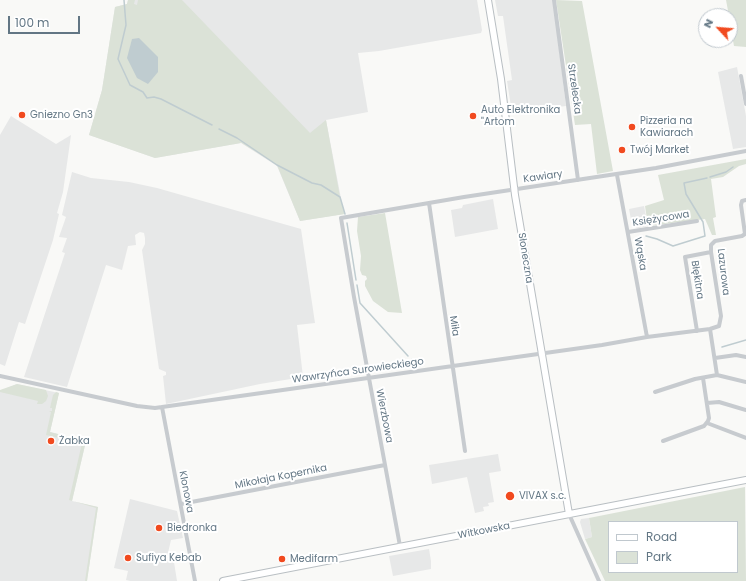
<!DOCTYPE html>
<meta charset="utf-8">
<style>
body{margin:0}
#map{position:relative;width:746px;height:581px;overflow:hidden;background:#f9f9f7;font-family:Poppins,sans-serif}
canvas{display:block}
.legend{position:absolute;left:608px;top:521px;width:130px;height:52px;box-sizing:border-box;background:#fff;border:1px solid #c0c8ce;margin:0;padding:5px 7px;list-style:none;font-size:12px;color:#627684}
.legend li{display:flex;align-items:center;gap:8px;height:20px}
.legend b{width:20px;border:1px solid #c0c8ce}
.north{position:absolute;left:698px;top:8px;width:40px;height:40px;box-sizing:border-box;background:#fff;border:1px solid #c0c8ce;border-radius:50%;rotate:296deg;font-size:11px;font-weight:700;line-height:16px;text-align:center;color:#627684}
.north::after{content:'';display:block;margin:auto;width:14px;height:18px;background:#f14a1f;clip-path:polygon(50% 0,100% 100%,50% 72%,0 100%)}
.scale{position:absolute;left:8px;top:16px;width:72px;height:18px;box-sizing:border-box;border:2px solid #627684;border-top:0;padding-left:5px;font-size:12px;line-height:14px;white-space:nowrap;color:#627684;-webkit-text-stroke:3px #fff;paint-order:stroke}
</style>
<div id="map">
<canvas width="746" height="581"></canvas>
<ul class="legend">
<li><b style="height:5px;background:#fff"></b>Road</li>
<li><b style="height:11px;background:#dbe2d7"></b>Park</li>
</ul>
<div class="north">N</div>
<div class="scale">100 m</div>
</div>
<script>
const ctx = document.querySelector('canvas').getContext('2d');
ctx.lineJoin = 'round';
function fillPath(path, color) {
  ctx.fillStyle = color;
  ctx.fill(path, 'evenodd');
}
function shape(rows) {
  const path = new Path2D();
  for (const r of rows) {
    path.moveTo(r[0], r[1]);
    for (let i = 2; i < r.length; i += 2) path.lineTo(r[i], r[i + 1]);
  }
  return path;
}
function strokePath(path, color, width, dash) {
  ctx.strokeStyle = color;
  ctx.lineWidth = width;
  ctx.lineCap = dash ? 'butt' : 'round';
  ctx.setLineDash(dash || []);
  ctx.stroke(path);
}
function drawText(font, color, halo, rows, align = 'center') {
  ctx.font = font + ' Poppins,sans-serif';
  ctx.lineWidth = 4;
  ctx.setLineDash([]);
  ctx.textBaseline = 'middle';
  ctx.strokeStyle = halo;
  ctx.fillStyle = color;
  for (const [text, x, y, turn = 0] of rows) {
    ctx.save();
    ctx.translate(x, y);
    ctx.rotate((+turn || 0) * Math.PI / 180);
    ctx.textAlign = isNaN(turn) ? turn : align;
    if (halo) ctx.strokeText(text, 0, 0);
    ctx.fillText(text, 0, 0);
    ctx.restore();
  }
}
const built = shape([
 [128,0,477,0,482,30,481,33,379,51,358,53,368,112,326,120,344,214,300,221,277,166,241,143,155,158,89,135,102,90,115,7,127,4],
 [495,0,553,0,566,106,512,113,507,81,512,80,503,16,498,16],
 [737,67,746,116,746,147,733,149,718,72],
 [11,116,56,144,71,135,63,192,57,213,59,214,53,240,25,324,19,322,5,366,0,364,0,135],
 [72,172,91,178,129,182,157,188,301,229,315,323,297,325,303,377,260,384,166,404,163,376,166,375,166,372,159,369,142,250,145,244,145,238,144,233,140,232,135,235,136,245,128,246,122,270,106,265,67,387,24,377,65,253,62,252,67,238,59,237,66,217,62,215],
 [493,199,498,229,455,237,451,210,462,208,463,205],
 [644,206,648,226,638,228,632,225,629,209],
 [17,384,59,393,50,432,86,441,72,501,98,507,87,581,0,581,0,391],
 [498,454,501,471,489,473,494,502,488,503,489,506,483,507,484,511,475,513,467,477,432,484,429,465],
 [130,499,177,511,183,538,171,540,167,557,173,556,177,581,130,581,126,580,128,571,114,568],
 [589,518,592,537,585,539,580,522,581,519],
 [429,549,431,561,431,569,393,576,389,556]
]);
const green = shape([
 [128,0,135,0,134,4,137,5,138,0,182,0,310,133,326,120,340,197,345,214,300,221,277,165,240,142,241,143,155,158,89,135,102,90,115,7,127,4],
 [556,0,582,1,613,171,597,174,591,124,575,125],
 [726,0,746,0,746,47,734,46,730,24,730,16,729,16],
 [746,159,746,164,739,166,723,177,711,179,716,217,713,218,716,235,712,235,705,219,648,226,645,206,664,200,658,175],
 [385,213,402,313,388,312,373,301,365,286,365,281,367,279,366,276,362,275,360,270,361,256,357,231,358,217],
 [17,384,46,390,48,396,46,401,42,404,37,404,38,401,0,392,0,390],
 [56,392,59,393,50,432,86,441,72,501,98,507,87,581,85,581,96,508,69,500,82,443,46,435,51,412,49,411,52,411,52,408,50,408,53,395],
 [745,487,746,581,605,581,585,539,592,537,589,518],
 [609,522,737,522,737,572,609,572]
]);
const water = shape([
 [139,38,158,57,158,72,148,84,137,78,127,58,132,39]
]);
const stream = shape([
 [124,0,126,25,118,59,130,85,143,92,147,98,154,97,161,99,212,125],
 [219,129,237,138,277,165,312,183,321,185,340,197,345,214],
 [710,177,726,172,733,167],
 [347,223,356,280],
 [646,236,657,239,673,246,705,236,703,222,686,194,684,183,707,178],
 [357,285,360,303,408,356],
 [722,347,746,340],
 [412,359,420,366]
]);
const street = shape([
 [554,0,578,180],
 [741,76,746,104],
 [617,175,647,337],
 [429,203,465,451],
 [628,232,697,221],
 [697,331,685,257,711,252],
 [715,358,736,355,746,357],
 [717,375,746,382],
 [0,376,137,406,155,408,602,345,647,337,710,329,719,326,721,316,711,252,711,245,715,241,742,236,745,234,741,205,742,201,746,200],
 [655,392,695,379,717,375,710,329],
 [707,403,719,402,746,410],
 [162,407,195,581],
 [707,423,746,438],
 [663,441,704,426,708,421,709,418,703,378],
 [181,504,385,465],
 [569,514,599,581],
 [400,546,354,297,341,218,464,197,656,168,746,151]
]);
const secondary = shape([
 [488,0,501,79,515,195,569,514],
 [223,581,746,480]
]);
const markers = [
 [22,115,4,"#f14a1f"],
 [473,116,4,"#f14a1f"],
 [632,127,4,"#f14a1f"],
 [622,150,4,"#f14a1f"],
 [51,441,4,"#f14a1f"],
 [510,496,5,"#f14a1f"],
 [159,528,4,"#f14a1f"],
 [128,558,4,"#f14a1f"],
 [282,559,4,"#f14a1f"]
];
const streetNames = [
 ["Strzelecka",574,89,82],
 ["Kawiary",543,177,-8],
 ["Księżycowa",661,219,-9],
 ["Wąska",640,254,80],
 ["Słoneczna",525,258,81],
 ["Lazurowa",723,272,83],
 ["Błękitna",697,280,81],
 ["Miła",454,326,82],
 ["Wawrzyńca Surowieckiego",358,371,-8],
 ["Wierzbowa",384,416,79],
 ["Mikołaja Kopernika",281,477,-11],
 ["Klonowa",186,492,79],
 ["Witkowska",484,531,-11]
];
const poiNames = [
 ["Auto Elektronika",481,110],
 ["\"Artom",481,122],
 ["Gniezno Gn3",30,115],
 ["Pizzeria na",640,121],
 ["Kawiarach",640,133],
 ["Twój Market",630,150],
 ["Żabka",59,441],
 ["VIVAX s.c.",519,496],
 ["Biedronka",167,528],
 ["Sufiya Kebab",136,558],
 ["Medifarm",290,559]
];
fillPath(built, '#e7e8e8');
fillPath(green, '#dbe2d7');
fillPath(water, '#bfccd0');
strokePath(stream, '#bfccd0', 1.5);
strokePath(secondary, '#b9bfc3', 8);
strokePath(street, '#c7cbcf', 4);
strokePath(secondary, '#fff', 6);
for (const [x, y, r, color] of markers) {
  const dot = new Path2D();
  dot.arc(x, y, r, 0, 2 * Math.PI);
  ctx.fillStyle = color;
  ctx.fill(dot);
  strokePath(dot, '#fff', 1.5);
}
drawText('10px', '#627684', '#fff', streetNames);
drawText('10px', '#627684', '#fff', poiNames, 'left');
</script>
